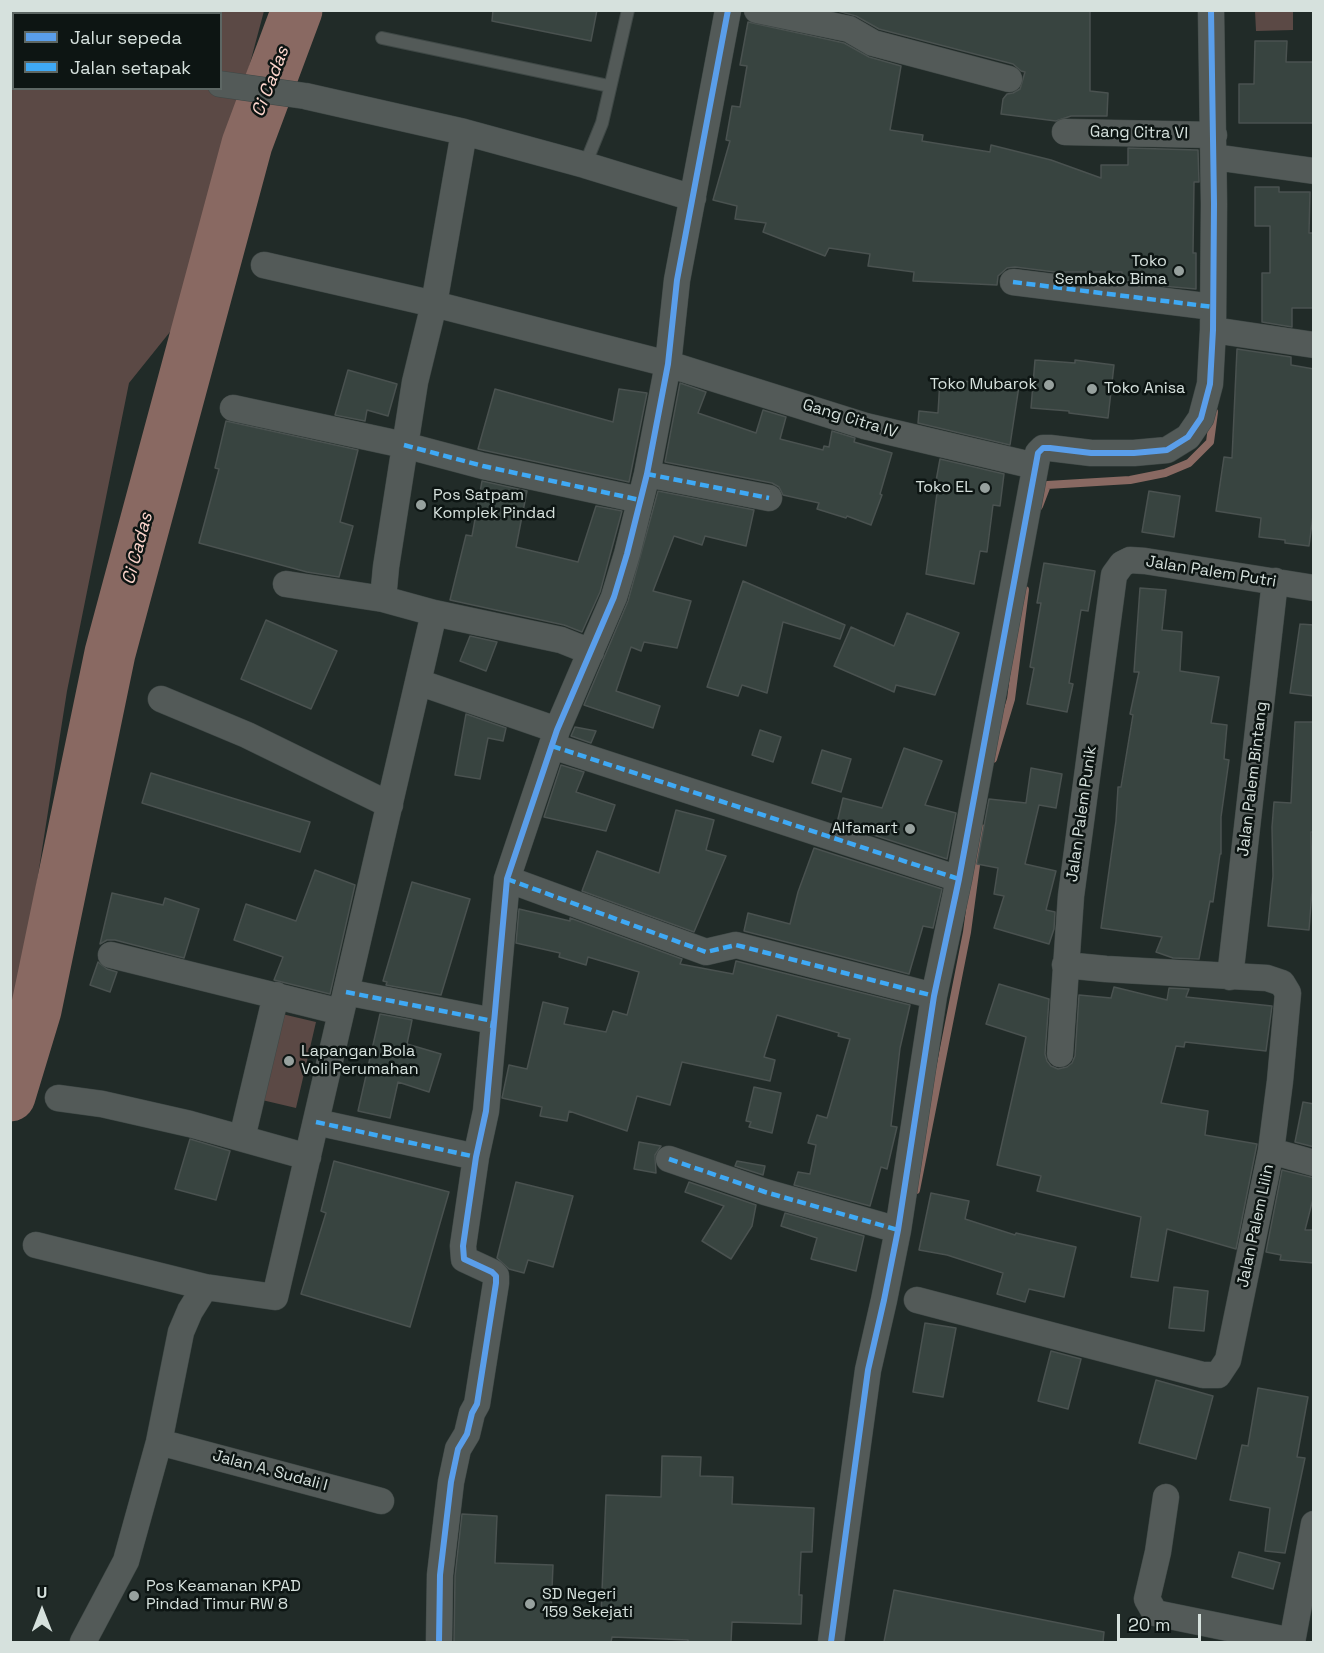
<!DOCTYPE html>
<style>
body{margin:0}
#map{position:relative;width:1324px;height:1653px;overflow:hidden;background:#212b28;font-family:"Space Grotesk",sans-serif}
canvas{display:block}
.frame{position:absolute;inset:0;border:12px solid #d6e1dd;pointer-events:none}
.legend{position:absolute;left:12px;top:12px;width:210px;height:78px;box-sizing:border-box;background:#0d1513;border:2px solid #5d6764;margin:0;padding:8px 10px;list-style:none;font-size:18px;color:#d6e1dd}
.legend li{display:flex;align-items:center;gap:12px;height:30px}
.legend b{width:30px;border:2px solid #5d6764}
.north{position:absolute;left:12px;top:1581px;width:60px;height:60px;-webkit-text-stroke:4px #0d1513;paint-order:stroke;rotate:0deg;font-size:16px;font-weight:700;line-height:24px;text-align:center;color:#d6e1dd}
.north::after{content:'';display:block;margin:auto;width:21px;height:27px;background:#d6e1dd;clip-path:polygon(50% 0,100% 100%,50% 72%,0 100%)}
.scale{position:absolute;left:1117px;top:1614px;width:84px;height:27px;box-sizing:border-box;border:3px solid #d6e1dd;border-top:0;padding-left:8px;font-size:18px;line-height:21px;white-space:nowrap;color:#d6e1dd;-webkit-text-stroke:4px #0d1513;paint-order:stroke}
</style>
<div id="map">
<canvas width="1324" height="1653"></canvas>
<div class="frame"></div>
<ul class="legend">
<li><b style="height:8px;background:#5a9eea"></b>Jalur sepeda</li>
<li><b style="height:8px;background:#3fa9f5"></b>Jalan setapak</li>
</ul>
<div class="north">U</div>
<div class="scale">20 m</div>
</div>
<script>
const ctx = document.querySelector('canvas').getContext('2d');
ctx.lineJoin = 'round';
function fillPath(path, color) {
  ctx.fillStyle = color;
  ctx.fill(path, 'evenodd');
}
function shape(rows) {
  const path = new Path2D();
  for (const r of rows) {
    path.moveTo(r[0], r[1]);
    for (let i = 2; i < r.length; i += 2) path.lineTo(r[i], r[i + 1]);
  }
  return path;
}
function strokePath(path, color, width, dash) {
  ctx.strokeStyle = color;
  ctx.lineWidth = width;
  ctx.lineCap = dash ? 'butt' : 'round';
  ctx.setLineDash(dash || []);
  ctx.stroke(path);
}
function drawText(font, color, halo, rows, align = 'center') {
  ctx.font = font + ' "Space Grotesk",sans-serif';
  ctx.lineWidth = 5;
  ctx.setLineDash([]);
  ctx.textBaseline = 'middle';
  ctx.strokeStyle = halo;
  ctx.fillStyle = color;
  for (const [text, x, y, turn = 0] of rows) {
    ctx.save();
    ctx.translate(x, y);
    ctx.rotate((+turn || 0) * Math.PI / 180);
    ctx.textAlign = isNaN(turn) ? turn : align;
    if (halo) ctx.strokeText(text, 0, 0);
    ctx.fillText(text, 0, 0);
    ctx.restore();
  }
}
const green = shape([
 [11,11,264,11,182,317,129,383,67,691,30,926,11,1014],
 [14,14,220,14,220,88,14,88],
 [1255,11,1293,11,1293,30,1256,31],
 [282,1014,316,1022,296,1108,262,1100]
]);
const stream = shape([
 [1039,506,1047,485,1130,480,1165,473,1189,463,1210,442,1214,412],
 [993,759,1011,699,1025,590],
 [916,1190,967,932,981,828]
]);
const river = shape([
 [10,1096,36,1010,110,653,247,144,297,10]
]);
const building = shape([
 [493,10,597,10,591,41,492,21,493,10],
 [834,10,1090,10,1090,91,1108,93,1107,116,1071,116,1056,121,1001,114,1003,99,1007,94,1013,93,1020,89,1025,72,1021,71,1013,64,879,29,856,16,834,10],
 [748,22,844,43,869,57,901,66,890,130,923,135,922,141,990,152,991,145,1051,160,1101,178,1101,165,1128,165,1128,148,1198,150,1199,182,1194,182,1193,253,1196,253,1196,289,1162,286,1162,284,1122,280,1122,272,1055,272,1015,267,1007,268,998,276,997,285,913,281,914,272,868,266,870,254,829,248,825,256,763,232,766,223,735,219,737,206,713,200,730,141,726,140,732,106,740,107,747,66,740,65,748,22],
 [1255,41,1287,41,1286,62,1314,62,1314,123,1239,123,1239,84,1254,84,1255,41],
 [1255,187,1279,187,1279,192,1310,192,1309,233,1314,233,1314,308,1292,308,1292,327,1262,322,1262,273,1270,273,1270,226,1255,226,1255,187],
 [1237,349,1291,357,1291,365,1314,369,1314,508,1309,546,1285,543,1285,540,1259,537,1261,518,1216,511,1224,457,1232,458,1237,349],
 [1035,360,1075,363,1075,360,1114,365,1108,418,1069,413,1069,411,1031,408,1035,360],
 [348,370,397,384,388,416,367,410,365,421,335,415,348,370],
 [940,379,1019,386,1010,445,918,423,919,411,938,413,940,379],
 [680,383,706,392,698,413,756,433,763,410,786,417,780,439,823,450,824,446,829,447,832,431,855,438,854,442,892,453,880,494,882,495,871,525,847,516,846,518,817,509,819,503,783,495,779,487,772,483,665,462,680,383],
 [495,389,613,422,619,389,647,393,629,482,478,449,495,389],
 [226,421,358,450,340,522,353,526,339,577,307,572,199,543,219,469,215,468,226,421],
 [940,459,1004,474,1000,506,993,505,987,552,980,551,974,584,926,574,937,493,934,492,940,459],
 [482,481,527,491,516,547,578,562,596,506,622,511,600,592,582,632,564,625,450,600,466,535,472,536,482,481],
 [658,491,754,510,746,546,705,536,702,545,674,536,653,591,691,601,677,648,644,642,641,651,631,647,616,691,660,706,653,728,584,705,628,601,658,491],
 [1149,491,1180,496,1174,537,1142,532,1149,491],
 [1044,563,1095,571,1088,611,1081,610,1069,683,1073,684,1067,712,1027,704,1034,668,1030,667,1041,603,1037,603,1044,563],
 [743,581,845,625,840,639,783,622,767,693,742,685,738,696,707,687,743,581],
 [1140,588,1166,590,1162,630,1182,632,1180,671,1219,677,1211,723,1227,725,1224,759,1229,760,1221,817,1221,854,1220,854,1213,902,1210,901,1199,959,1173,958,1156,952,1162,937,1101,928,1116,821,1118,787,1121,787,1133,715,1130,714,1139,672,1134,672,1140,588],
 [907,613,959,633,935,695,896,685,894,692,834,666,851,627,894,646,907,613],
 [266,620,337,651,311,709,241,679,266,620],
 [1300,624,1314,625,1314,696,1290,693,1300,624],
 [470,636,497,642,486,671,460,661,470,636],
 [466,714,506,728,503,741,488,738,480,779,455,775,466,714],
 [1295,722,1314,722,1314,832,1311,832,1312,891,1309,930,1268,926,1273,876,1272,827,1274,802,1291,803,1295,722],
 [575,727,596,731,591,743,571,736,575,727],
 [760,730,781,737,773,762,752,755,760,730],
 [904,748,942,761,925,805,956,813,947,859,837,823,843,798,882,808,904,748],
 [822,750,851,759,841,792,812,783,822,750],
 [561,765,584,772,576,792,615,805,606,831,544,817,561,765],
 [1031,768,1062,774,1056,808,1039,805,1025,864,1056,871,1046,910,1055,912,1054,929,1049,944,994,928,1004,896,994,894,998,868,977,864,989,799,1026,803,1031,768],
 [151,773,310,822,300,852,142,803,151,773],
 [676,810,714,820,706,850,726,856,694,932,582,891,597,851,659,873,676,810],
 [814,848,942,889,933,928,923,926,909,974,744,931,748,913,790,924,798,892,814,848],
 [315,870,355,885,330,994,274,980,283,957,234,940,246,904,296,921,315,870],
 [412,882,470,899,441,995,386,985,387,982,383,981,412,882],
 [112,893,163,905,165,898,199,909,184,958,115,940,107,940,100,944,112,893],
 [519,909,570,921,570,918,682,959,680,964,733,974,736,961,910,1005,900,1048,891,1126,897,1127,887,1169,881,1167,870,1206,794,1185,798,1172,810,1174,816,1145,808,1143,817,1115,827,1118,850,1039,838,1036,839,1033,777,1015,764,1057,775,1060,770,1081,682,1062,670,1105,637,1096,627,1131,569,1111,567,1121,540,1116,542,1107,502,1098,509,1065,527,1069,543,1002,568,1008,564,1024,606,1032,613,1011,627,1015,639,972,588,957,586,965,559,957,560,953,516,943,519,909],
 [98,962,107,969,117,972,110,992,90,985,98,962],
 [999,984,1049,999,1045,1054,1047,1061,1051,1066,1058,1069,1067,1067,1072,1063,1075,1056,1079,995,1111,998,1114,987,1167,1000,1169,988,1189,989,1186,997,1272,1006,1266,1051,1185,1042,1184,1047,1176,1046,1161,1103,1208,1111,1205,1135,1257,1144,1236,1249,1167,1229,1158,1281,1131,1277,1141,1217,1037,1191,1041,1176,997,1165,1026,1037,986,1024,999,984],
 [380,1014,412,1020,407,1044,441,1054,429,1092,398,1082,390,1118,358,1111,380,1014],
 [754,1087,781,1093,772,1133,749,1127,751,1122,746,1121,754,1087],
 [1303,1102,1314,1104,1314,1147,1295,1142,1303,1102],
 [190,1139,230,1151,216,1200,175,1189,190,1139],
 [639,1142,661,1146,655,1155,656,1173,634,1169,639,1142],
 [334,1161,449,1192,410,1327,301,1294,326,1213,321,1211,334,1161],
 [737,1161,765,1166,763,1175,735,1166,737,1161],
 [1282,1170,1314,1178,1314,1195,1305,1230,1314,1230,1314,1263,1280,1260,1281,1255,1266,1252,1282,1170],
 [516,1182,573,1196,553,1267,528,1260,524,1273,509,1269,497,1258,516,1182],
 [689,1182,756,1205,752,1226,731,1259,702,1241,724,1206,685,1192,689,1182],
 [931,1193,969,1201,965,1219,1015,1235,1016,1233,1076,1247,1064,1297,1029,1289,1025,1302,997,1294,1003,1273,947,1255,919,1250,931,1193],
 [785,1213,864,1236,856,1271,811,1259,817,1238,781,1226,785,1213],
 [1174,1287,1208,1291,1204,1331,1169,1328,1174,1287],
 [925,1323,956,1328,943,1397,913,1392,925,1323],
 [1051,1351,1081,1359,1068,1409,1038,1401,1051,1351],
 [1156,1380,1213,1396,1196,1459,1139,1443,1156,1380],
 [1258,1388,1308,1397,1297,1457,1305,1458,1285,1553,1265,1551,1270,1508,1230,1500,1242,1445,1248,1446,1258,1388],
 [662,1456,701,1457,700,1476,733,1477,732,1504,814,1508,812,1552,801,1552,799,1595,802,1595,801,1624,732,1622,731,1642,688,1642,688,1640,612,1637,611,1642,454,1642,455,1576,462,1514,497,1516,495,1563,553,1565,551,1613,601,1615,606,1495,661,1497,662,1456],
 [1239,1552,1280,1563,1273,1589,1232,1577,1239,1552],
 [894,1590,1104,1632,1103,1642,884,1642,894,1590]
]);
const service = shape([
 [382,38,609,86],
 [585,165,602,123,628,10]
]);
const minor = shape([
 [757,10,849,29,873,43,1009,79],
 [220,84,305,96,464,132,585,165,693,198],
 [1065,132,1214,135],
 [1214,157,1314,171],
 [264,265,434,304,668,364,865,426,1035,466],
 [1013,282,1213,307],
 [1213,330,1314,345],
 [233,408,404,445,483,466,640,500],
 [647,474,769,498],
 [286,584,383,599,434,613,561,640,591,652],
 [383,599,386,567,415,382,434,304,464,132],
 [418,682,557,730],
 [161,699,247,735,390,805],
 [552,746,959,879],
 [507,879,706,952,736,945,934,996],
 [111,955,341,1012],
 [1230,977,1275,581],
 [346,992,493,1021],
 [1060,1054,1071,896,1114,575,1122,564,1130,560,1145,561,1314,588],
 [58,1098,102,1104,190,1124,308,1157],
 [316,1122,476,1157],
 [242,1138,276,995],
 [1271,1151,1314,1163],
 [669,1159,765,1192,898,1230],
 [36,1245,205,1287,275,1297,434,613],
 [917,1300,1203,1375,1218,1375,1228,1360,1271,1151,1280,1081,1288,993,1282,983,1267,978,1106,969,1065,965],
 [159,1442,381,1501],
 [1166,1497,1158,1552,1147,1599,1155,1613,1292,1641],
 [83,1642,126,1561,159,1442,181,1332,190,1311,205,1287],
 [439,1642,440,1575,451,1482,458,1449,467,1434,472,1413,477,1404,496,1283,496,1276,492,1272,464,1259,463,1246,476,1157,486,1111,507,879,557,730,614,597,627,554,647,474,668,364,677,280,728,10],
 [831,1642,868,1370,884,1300,898,1230,934,996,959,879,1038,453,1043,448,1050,448,1091,453,1134,453,1167,450,1188,437,1201,418,1210,384,1213,330,1214,204,1211,10],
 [1292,1642,1314,1524]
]);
const quiet = shape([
 [1013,282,1213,307],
 [404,445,483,466,640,500],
 [647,474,769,498],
 [552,746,959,879],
 [507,879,706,952,736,945,934,996],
 [346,992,493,1021,492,1028],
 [316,1122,476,1157],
 [669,1159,765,1192,898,1230]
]);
const cycleway = shape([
 [439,1642,440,1575,451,1482,458,1449,467,1434,472,1413,477,1404,496,1283,496,1276,492,1272,464,1259,463,1246,476,1157,486,1111,507,879,557,730,614,597,627,554,647,474,668,364,677,280,728,10],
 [831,1642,868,1370,884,1300,898,1230,934,996,959,879,1038,453,1043,448,1050,448,1091,453,1134,453,1167,450,1188,437,1201,418,1210,384,1213,330,1214,204,1211,10]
]);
const markers = [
 [1179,271,6,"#97a19e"],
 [1049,385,6,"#97a19e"],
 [1092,389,6,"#97a19e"],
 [985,488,6,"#97a19e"],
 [421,505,6,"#97a19e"],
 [910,829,6,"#97a19e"],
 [289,1061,6,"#97a19e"],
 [134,1596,6,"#97a19e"],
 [530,1604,6,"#97a19e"]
];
const streetNames = [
 ["Gang Citra VI",1139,133,1],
 ["Gang Citra IV",850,419,17],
 ["Jalan Palem Putri",1211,572,9],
 ["Jalan Palem Bintang",1253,779,-83],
 ["Jalan Palem Punik",1082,814,-82],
 ["Jalan Palem Lilin",1256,1226,-78],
 ["Jalan A. Sudali I",270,1471,15]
];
const poiNames = [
 ["Toko",1167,262,"right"],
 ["Sembako Bima",1167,280,"right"],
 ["Toko Mubarok",1037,385,"right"],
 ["Toko Anisa",1104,389],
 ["Toko EL",973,488,"right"],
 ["Pos Satpam",433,496],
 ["Komplek Pindad",433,514],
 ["Alfamart",898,829,"right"],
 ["Lapangan Bola",301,1052],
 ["Voli Perumahan",301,1070],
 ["Pos Keamanan KPAD",146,1587],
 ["Pindad Timur RW 8",146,1605],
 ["SD Negeri",542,1595],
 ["159 Sekejati",542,1613]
];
const waterNames = [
 ["Ci Cadas",271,82,-69],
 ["Ci Cadas",138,549,-75]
];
fillPath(green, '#5b4945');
strokePath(stream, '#896962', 8);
strokePath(river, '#896962', 51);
fillPath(building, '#384440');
strokePath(building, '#4a5250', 1.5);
strokePath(service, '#3f4846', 14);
strokePath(minor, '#3f4846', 27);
strokePath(service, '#535a58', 12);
strokePath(minor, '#535a58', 26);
strokePath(quiet, '#3fa9f5', 4.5, [9, 4.5]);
strokePath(cycleway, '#5a9eea', 6);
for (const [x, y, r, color] of markers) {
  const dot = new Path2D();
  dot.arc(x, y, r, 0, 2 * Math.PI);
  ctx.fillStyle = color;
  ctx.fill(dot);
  strokePath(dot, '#0d1513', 2);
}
drawText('16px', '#d6e1dd', '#0d1513', streetNames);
drawText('16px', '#d6e1dd', '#0d1513', poiNames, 'left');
drawText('italic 18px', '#fdd5cc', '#0d1513', waterNames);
</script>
